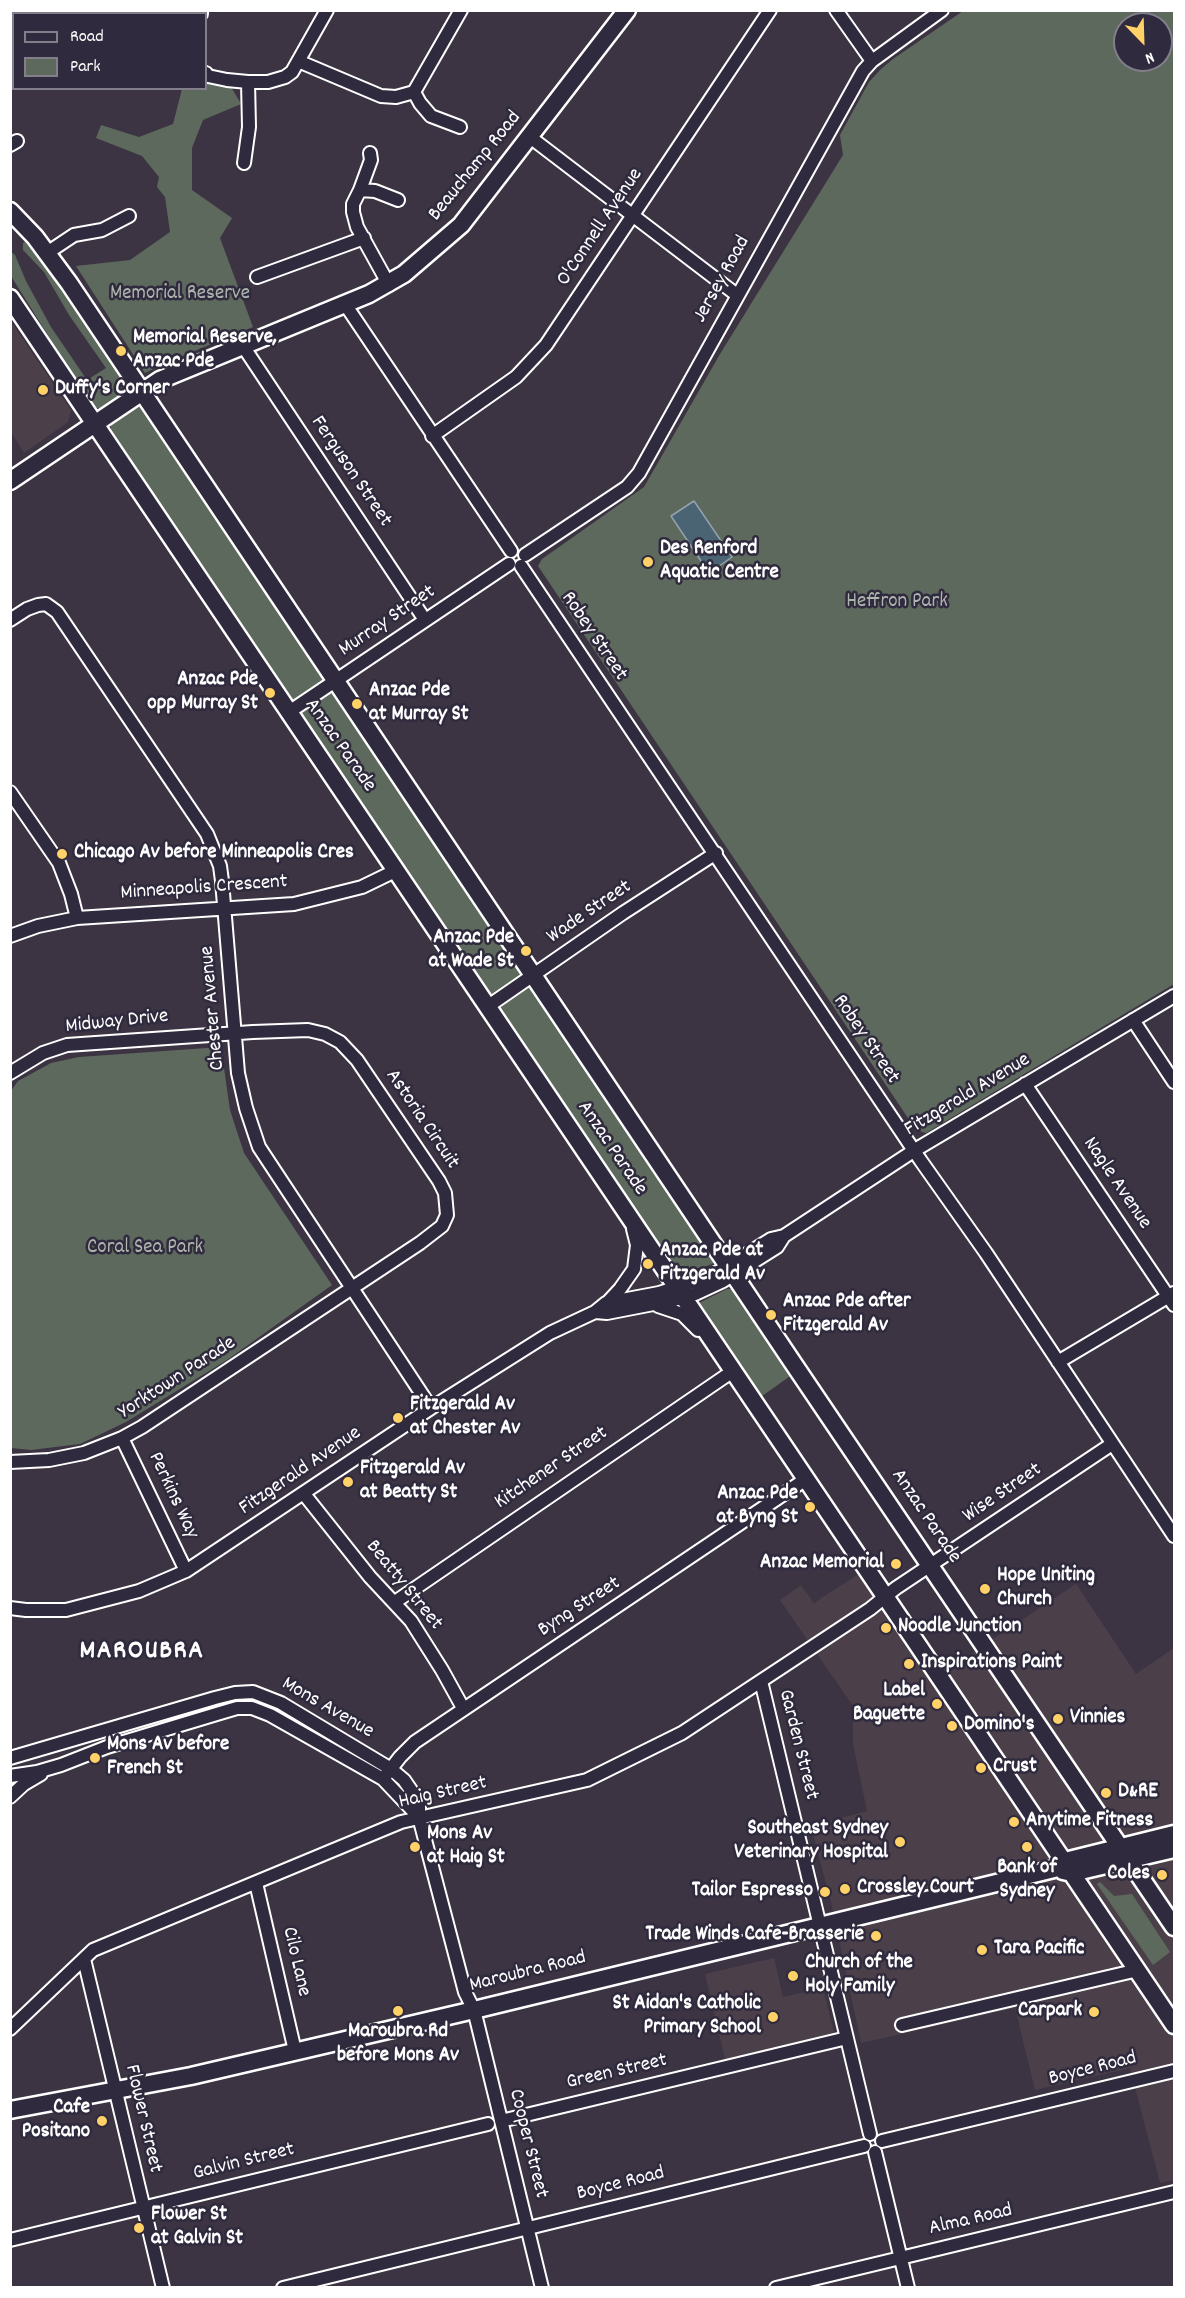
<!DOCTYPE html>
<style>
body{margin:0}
#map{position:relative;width:1185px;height:2298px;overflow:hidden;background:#3c3443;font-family:Dekko,sans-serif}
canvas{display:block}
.frame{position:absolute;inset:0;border:12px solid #fff;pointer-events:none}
.legend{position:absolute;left:12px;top:12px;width:195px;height:78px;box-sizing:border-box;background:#2f2a3d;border:2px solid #827f8b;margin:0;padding:8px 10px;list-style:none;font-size:18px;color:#fff}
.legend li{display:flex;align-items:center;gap:12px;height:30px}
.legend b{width:30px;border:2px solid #827f8b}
.north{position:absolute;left:1113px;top:12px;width:60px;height:60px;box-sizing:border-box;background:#2f2a3d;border:2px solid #827f8b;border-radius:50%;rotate:157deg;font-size:16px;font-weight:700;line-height:24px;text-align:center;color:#fff}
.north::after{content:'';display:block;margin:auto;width:21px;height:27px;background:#ffd166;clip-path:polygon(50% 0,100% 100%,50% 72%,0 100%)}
</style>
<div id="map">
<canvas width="1185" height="2298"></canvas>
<div class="frame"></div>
<ul class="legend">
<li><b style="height:8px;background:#2f2a3d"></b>Road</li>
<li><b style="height:16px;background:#5e695e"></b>Park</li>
</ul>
<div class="north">N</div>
</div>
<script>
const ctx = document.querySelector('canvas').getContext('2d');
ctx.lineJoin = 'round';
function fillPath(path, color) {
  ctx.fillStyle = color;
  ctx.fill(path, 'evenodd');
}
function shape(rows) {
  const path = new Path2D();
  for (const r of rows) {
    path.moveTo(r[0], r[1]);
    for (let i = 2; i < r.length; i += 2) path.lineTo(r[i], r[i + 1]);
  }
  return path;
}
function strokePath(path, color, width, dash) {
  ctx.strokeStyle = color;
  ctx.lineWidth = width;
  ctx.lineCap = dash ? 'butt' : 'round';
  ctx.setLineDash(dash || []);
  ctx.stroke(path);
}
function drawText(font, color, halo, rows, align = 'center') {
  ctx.font = font + ' Dekko,sans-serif';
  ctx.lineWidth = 5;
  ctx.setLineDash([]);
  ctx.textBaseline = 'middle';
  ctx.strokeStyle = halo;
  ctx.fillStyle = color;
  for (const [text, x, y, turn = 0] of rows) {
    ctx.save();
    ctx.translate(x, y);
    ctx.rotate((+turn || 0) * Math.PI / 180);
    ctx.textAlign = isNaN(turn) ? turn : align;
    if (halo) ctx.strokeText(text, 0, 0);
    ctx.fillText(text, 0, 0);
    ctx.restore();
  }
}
const built = shape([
 [10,320,71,410,68,422,24,453,11,432],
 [860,1573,933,1679,1076,1584,1136,1674,1174,1648,1174,2180,1160,2183,1130,2068,1035,2090,1015,2008,861,2043,831,1902,811,1826,867,1811,853,1744,853,1706,780,1600,801,1585,814,1603],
 [774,1958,783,1997,823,1988,835,2037,726,2063,705,1974]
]);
const green = shape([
 [963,11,1174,11,1174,984,926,1133,916,1130,538,566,542,559,644,487,720,354,843,155,840,135,869,82,881,69,893,59],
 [1125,24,1161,24,1161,60,1125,60],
 [206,73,227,80,241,104,203,120,192,148,192,190,232,218,220,238,253,327,165,363,145,373,76,266,130,260,170,232,165,197,157,187,159,177,142,156,96,138,101,125,139,137,173,124,182,89,206,88],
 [26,241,31,241,87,318,91,332,127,386,127,392,103,408,97,408,77,382,11,276,10,251,15,255,26,281,51,327,87,380,106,368,69,315,44,272,23,250,23,243],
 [135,405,142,407,152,418,326,678,325,682,296,702,286,699,111,429,110,421],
 [324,693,338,694,520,966,521,977,491,998,301,720,300,712,303,707],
 [528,985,536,987,714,1262,712,1264,678,1276,499,1014,499,1005],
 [221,1047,230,1110,244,1153,332,1285,227,1360,126,1422,80,1444,31,1450,11,1448,11,1091,18,1081,51,1063,79,1057],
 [727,1289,735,1289,793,1374,758,1399,695,1305],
 [1100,1882,1114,1896,1132,1894,1170,1952,1153,1965,1097,1884]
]);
const water = shape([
 [694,501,732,557,709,573,671,516,694,501]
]);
const minor = shape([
 [81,10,81,14],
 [836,10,872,61],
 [201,14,201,10],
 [298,61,381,96,396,97,414,92],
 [206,73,208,76,227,80,248,82,268,82,285,77,292,72,327,10],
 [414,92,461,10],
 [414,92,420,103,431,116,460,127],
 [530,137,737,295],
 [10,145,17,141],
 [244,163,249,127,248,82],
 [360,190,371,160,370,153],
 [47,253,74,235,102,230,129,216],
 [257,277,364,238],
 [389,285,357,227,353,212,353,204,360,190,375,191,398,200],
 [345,304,511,551],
 [243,346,425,620],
 [432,436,516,377,546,345,770,10],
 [525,555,627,487,639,473,863,71,872,61,942,10],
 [521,566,921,1161,986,1253,1174,1536],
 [10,620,27,609,38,605,46,604,57,612,207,834,220,866,222,881,238,1073,246,1108,259,1147,431,1408],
 [289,712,509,564],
 [10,792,59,863,71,894,77,918],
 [10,936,38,926,77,918,294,904,362,887,397,870],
 [487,1007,623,913,716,853],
 [1133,1020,1174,1082],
 [10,1073,43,1053,67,1045,253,1032,308,1030,325,1034,340,1042,357,1060,439,1181,445,1193,447,1215,442,1226,420,1243,142,1427,122,1438,84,1453,49,1460,10,1462],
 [1025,1084,1174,1305],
 [607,1303,620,1289,634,1269,637,1245,633,1229],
 [658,1306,682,1314,698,1330],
 [595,1312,607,1313,674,1300,695,1294,723,1281,777,1247,784,1236,915,1150,1174,996],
 [1058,1362,1174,1293],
 [122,1438,186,1571],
 [304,1494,370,1577,411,1621,442,1670,463,1708],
 [395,1602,733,1371],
 [10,1608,26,1610,66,1610,139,1591,186,1571,431,1408,550,1333,595,1312,606,1303,659,1293,702,1279,720,1271,771,1239,784,1236],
 [761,1681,870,2134],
 [10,1758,215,1698,235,1693,253,1692,281,1703,391,1769,404,1780,419,1802,419,1817,465,1992,474,2010,478,2026,542,2288],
 [10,1776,37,1772,61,1765,107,1747,220,1713,237,1708,252,1708,270,1715,383,1779,419,1817],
 [383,1779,400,1757,415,1742,806,1479],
 [10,1797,24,1784,41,1774],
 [256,1883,295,2051],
 [84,1959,163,2288],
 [902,2025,1138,1970],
 [10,2029,93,1950,401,1822,587,1780,682,1733,870,1609,896,1588,1112,1444],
 [501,2121,847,2038],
 [882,2141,1174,2071],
 [875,2152,908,2288],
 [10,2240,488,2124],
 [283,2288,864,2146],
 [776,2288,1174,2192]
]);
const major = shape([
 [10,211,35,237,69,283,793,1363,1174,1927],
 [10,298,1174,2025],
 [10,481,160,380,369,294,404,274,461,225,627,10],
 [1063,1871,1072,1873,1174,1849],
 [10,2110,191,2076,474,2010,1054,1869,1065,1861,1174,1834]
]);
const markers = [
 [121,351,6,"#ffd166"],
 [43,390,6,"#ffd166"],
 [648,562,6,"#ffd166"],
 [270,693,6,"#ffd166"],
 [357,704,6,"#ffd166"],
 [62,854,6,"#ffd166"],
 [526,951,6,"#ffd166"],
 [648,1264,6,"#ffd166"],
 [771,1315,6,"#ffd166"],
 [398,1418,6,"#ffd166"],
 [348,1482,6,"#ffd166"],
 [810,1507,6,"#ffd166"],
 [896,1564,6,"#ffd166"],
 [985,1589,6,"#ffd166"],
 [886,1628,6,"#ffd166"],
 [909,1664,6,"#ffd166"],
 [937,1704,6,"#ffd166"],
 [1058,1719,6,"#ffd166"],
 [952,1726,6,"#ffd166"],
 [95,1758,6,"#ffd166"],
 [981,1768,6,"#ffd166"],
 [1106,1793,6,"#ffd166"],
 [1014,1822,6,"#ffd166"],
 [900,1842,6,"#ffd166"],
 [415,1847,6,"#ffd166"],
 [1027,1847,6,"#ffd166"],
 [1162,1875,6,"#ffd166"],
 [845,1889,6,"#ffd166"],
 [825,1892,6,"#ffd166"],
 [876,1936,6,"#ffd166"],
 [982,1950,6,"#ffd166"],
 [793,1976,6,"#ffd166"],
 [398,2011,6,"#ffd166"],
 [1094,2012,6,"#ffd166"],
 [773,2017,6,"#ffd166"],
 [102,2121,6,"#ffd166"],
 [139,2228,6,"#ffd166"]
];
const streetNames = [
 ["Beauchamp Road",476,167,-51],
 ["O'Connell Avenue",601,228,-56],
 ["Jersey Road",723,280,-61],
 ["Ferguson Street",350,472,56],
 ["Murray Street",388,622,-34],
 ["Robey Street",593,637,56],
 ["Anzac Parade",339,746,55],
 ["Minneapolis Crescent",204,889,-4],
 ["Wade Street",590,913,-34],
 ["Chester Avenue",214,1008,-95],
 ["Midway Drive",117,1023,-6],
 ["Robey Street",865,1040,56],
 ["Fitzgerald Avenue",968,1096,-31],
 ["Astoria Circuit",421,1120,56],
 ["Anzac Parade",611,1149,56],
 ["Nagle Avenue",1116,1184,56],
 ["Yorktown Parade",178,1379,-33],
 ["Kitchener Street",552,1469,-34],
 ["Fitzgerald Avenue",301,1472,-34],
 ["Wise Street",1003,1494,-34],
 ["Perkins Way",172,1496,65],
 ["Anzac Parade",925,1517,56],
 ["Beatty Street",403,1586,51],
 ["Byng Street",580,1608,-33],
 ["Mons Avenue",327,1709,30],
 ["Garden Street",797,1745,76],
 ["Haig Street",443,1794,-13],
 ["Cilo Lane",295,1962,77],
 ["Maroubra Road",528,1973,-14],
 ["Boyce Road",1093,2070,-14],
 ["Green Street",617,2073,-13],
 ["Flower Street",142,2119,77],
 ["Cooper Street",527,2144,76],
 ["Galvin Street",244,2163,-14],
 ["Boyce Road",621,2185,-14],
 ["Alma Road",971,2221,-13]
];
const parkNames = [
 ["Memorial Reserve",180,295],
 ["Heffron Park",897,603],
 ["Coral Sea Park",145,1249]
];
const poiNames = [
 ["Memorial Reserve,",133,339],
 ["Anzac Pde",133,363],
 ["Duffy's Corner",55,390],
 ["Des Renford",660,550],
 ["Aquatic Centre",660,574],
 ["Anzac Pde",258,681,"right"],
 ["opp Murray St",258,705,"right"],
 ["Anzac Pde",369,692],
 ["at Murray St",369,716],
 ["Chicago Av before Minneapolis Cres",74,854],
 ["Anzac Pde",514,939,"right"],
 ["at Wade St",514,963,"right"],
 ["Anzac Pde at",660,1252],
 ["Fitzgerald Av",660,1276],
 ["Anzac Pde after",783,1303],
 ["Fitzgerald Av",783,1327],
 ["Fitzgerald Av",410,1406],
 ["at Chester Av",410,1430],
 ["Fitzgerald Av",360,1470],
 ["at Beatty St",360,1494],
 ["Anzac Pde",798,1495,"right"],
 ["at Byng St",798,1519,"right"],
 ["Anzac Memorial",884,1564,"right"],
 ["Hope Uniting",997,1577],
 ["Church",997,1601],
 ["Noodle Junction",898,1628],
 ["Inspirations Paint",921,1664],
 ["Label",925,1692,"right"],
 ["Baguette",925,1716,"right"],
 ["Vinnies",1070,1719],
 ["Domino's",964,1726],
 ["Mons Av before",107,1746],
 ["French St",107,1770],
 ["Crust",993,1768],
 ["D&RE",1118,1793],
 ["Anytime Fitness",1026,1822],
 ["Southeast Sydney",888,1830,"right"],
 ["Veterinary Hospital",888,1854,"right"],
 ["Mons Av",427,1835],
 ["at Haig St",427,1859],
 ["Bank of",1027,1869,"center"],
 ["Sydney",1027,1893,"center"],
 ["Coles",1150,1875,"right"],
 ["Crossley Court",857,1889],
 ["Tailor Espresso",813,1892,"right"],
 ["Trade Winds Cafe-Brasserie",864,1936,"right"],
 ["Tara Pacific",994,1950],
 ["Church of the",805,1964],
 ["Holy Family",805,1988],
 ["St Aidan's Catholic",761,2005,"right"],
 ["Primary School",761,2029,"right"],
 ["Carpark",1082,2012,"right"],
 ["Maroubra Rd",398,2033,"center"],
 ["before Mons Av",398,2057,"center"],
 ["Cafe",90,2109,"right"],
 ["Positano",90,2133,"right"],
 ["Flower St",151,2216],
 ["at Galvin St",151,2240]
];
const districtNames = [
 ["MAROUBRA",142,1653]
];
fillPath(built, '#4b404a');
fillPath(green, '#5e695e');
fillPath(water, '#4b6474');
strokePath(water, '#93a2ac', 1.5);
strokePath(minor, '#fff', 16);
strokePath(major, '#fff', 21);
strokePath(minor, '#2f2a3d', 12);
strokePath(major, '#2f2a3d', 16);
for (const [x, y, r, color] of markers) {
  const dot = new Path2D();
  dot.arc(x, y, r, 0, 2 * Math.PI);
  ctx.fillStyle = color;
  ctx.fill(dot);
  strokePath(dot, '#2f2a3d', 2);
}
drawText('21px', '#fff', '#2f2a3d', streetNames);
drawText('21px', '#aeb4ae', '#2f2a3d', parkNames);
drawText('bold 21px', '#fff', '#2f2a3d', poiNames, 'left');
ctx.letterSpacing = '1.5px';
drawText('bold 27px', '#fff', '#2f2a3d', districtNames);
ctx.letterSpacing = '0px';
</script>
